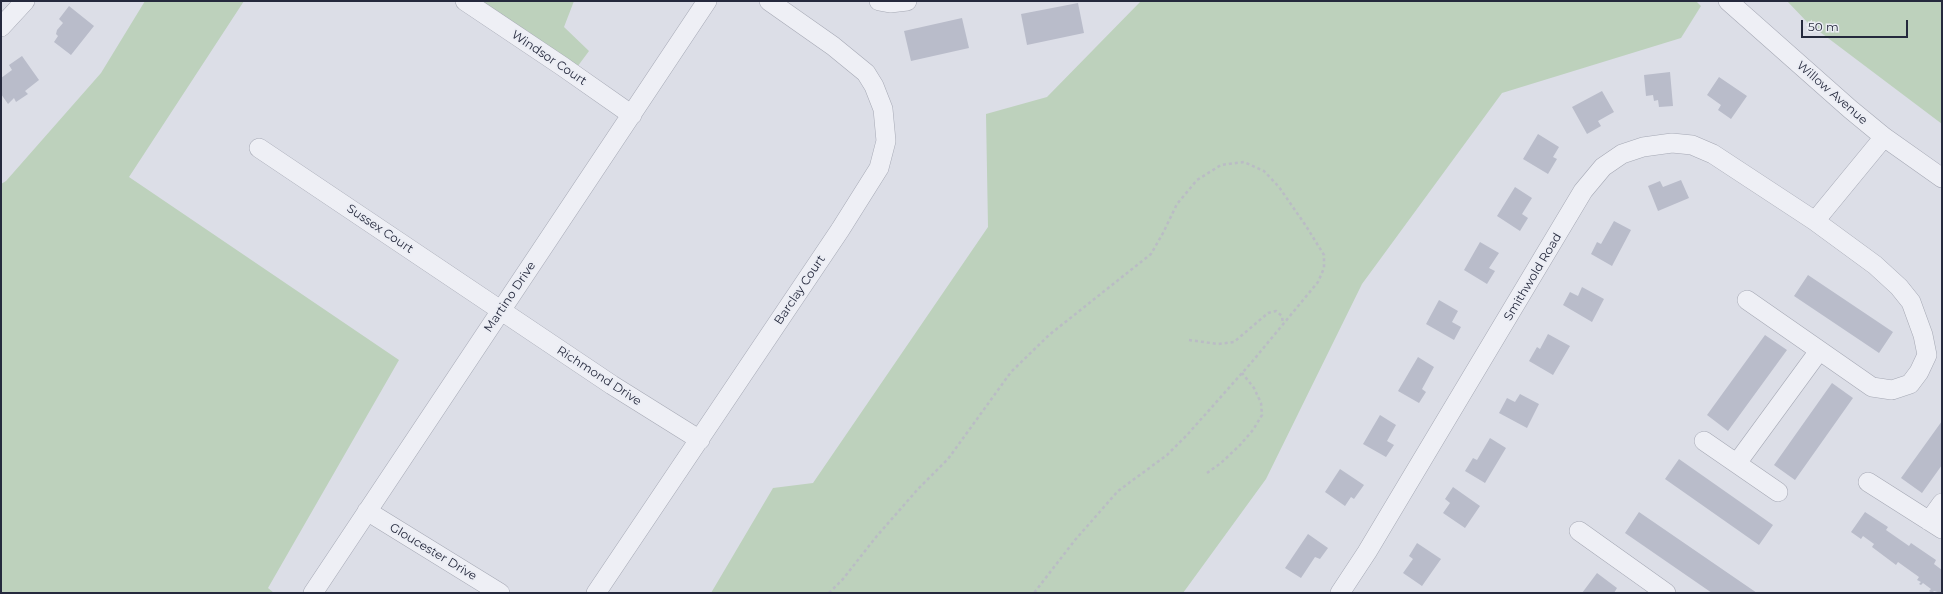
<!DOCTYPE html>
<style>
body{margin:0}
#map{position:relative;width:1943px;height:594px;overflow:hidden;background:#dcdee7;font-family:Montserrat,sans-serif}
canvas{display:block}
.frame{position:absolute;inset:0;border:2px solid #25293d;pointer-events:none}
.scale{position:absolute;left:1801px;top:20px;width:107px;height:18px;box-sizing:border-box;border:2px solid #25293d;border-top:0;padding-left:5px;font-size:12px;line-height:14px;white-space:nowrap;color:#25293d;-webkit-text-stroke:3px #ebedf4;paint-order:stroke}
</style>
<div id="map">
<canvas width="1943" height="594"></canvas>
<div class="frame"></div>
<div class="scale">50 m</div>
</div>
<script>
const ctx = document.querySelector('canvas').getContext('2d');
ctx.lineJoin = 'round';
function fillPath(path, color) {
  ctx.fillStyle = color;
  ctx.fill(path, 'evenodd');
}
function shape(rows) {
  const path = new Path2D();
  for (const r of rows) {
    path.moveTo(r[0], r[1]);
    for (let i = 2; i < r.length; i += 2) path.lineTo(r[i], r[i + 1]);
  }
  return path;
}
function strokePath(path, color, width, dash) {
  ctx.strokeStyle = color;
  ctx.lineWidth = width;
  ctx.lineCap = dash ? 'butt' : 'round';
  ctx.setLineDash(dash || []);
  ctx.stroke(path);
}
function drawText(font, color, halo, rows, align = 'center') {
  ctx.font = font + ' Montserrat,sans-serif';
  ctx.lineWidth = 3.5;
  ctx.setLineDash([]);
  ctx.textBaseline = 'middle';
  ctx.strokeStyle = halo;
  ctx.fillStyle = color;
  for (const [text, x, y, turn = 0] of rows) {
    ctx.save();
    ctx.translate(x, y);
    ctx.rotate((+turn || 0) * Math.PI / 180);
    ctx.textAlign = isNaN(turn) ? turn : align;
    if (halo) ctx.strokeText(text, 0, 0);
    ctx.fillText(text, 0, 0);
    ctx.restore();
  }
}
const green = shape([
 [145,1,244,1,129,177,399,360,268,588,274,593,1,593,1,184,6,181,101,73],
 [454,1,574,1,564,27,589,51,569,78],
 [1141,1,1696,1,1701,6,1681,38,1502,93,1362,284,1266,479,1183,593,711,593,773,488,813,483,988,227,986,114,1047,97],
 [1787,1,1942,1,1942,124,1808,23]
]);
const building = shape([
 [1078,3,1084,33,1027,45,1021,14],
 [69,6,94,26,71,55,54,42,58,36,56,34,57,30,63,23,59,19],
 [962,18,969,48,911,61,904,31],
 [22,56,39,80,25,91,28,94,16,102,14,98,8,104,1,94,1,78,12,70,9,65],
 [1670,72,1673,106,1659,107,1658,100,1654,101,1653,95,1646,96,1644,75],
 [1719,77,1747,96,1731,119,1718,110,1721,105,1707,95],
 [1602,91,1614,112,1598,121,1601,126,1587,134,1572,107],
 [1538,134,1559,147,1553,157,1557,159,1548,174,1523,159],
 [1681,180,1689,198,1658,211,1648,186,1660,181,1663,187],
 [1515,187,1532,198,1522,214,1528,218,1520,231,1497,216],
 [1614,221,1631,230,1612,266,1591,254,1597,242,1601,244],
 [1480,242,1499,253,1489,268,1495,271,1487,284,1464,270],
 [1808,275,1893,332,1879,353,1794,296],
 [1582,287,1604,299,1592,322,1563,305,1570,292,1578,296],
 [1439,300,1458,311,1452,322,1461,327,1454,340,1426,324],
 [1548,334,1570,346,1553,375,1529,361,1537,347,1540,349],
 [1765,335,1787,350,1728,431,1707,415],
 [1418,357,1434,367,1422,389,1426,392,1419,403,1398,391],
 [1832,383,1853,398,1795,480,1774,465],
 [1520,394,1539,404,1527,428,1499,413,1507,398,1515,402],
 [1380,415,1396,425,1387,441,1394,445,1386,457,1363,444],
 [1942,421,1942,465,1922,493,1901,478],
 [1490,438,1506,448,1485,483,1465,471,1473,458,1477,460],
 [1679,459,1773,525,1759,545,1665,479],
 [1340,469,1364,485,1354,499,1351,497,1345,506,1325,492],
 [1453,487,1480,506,1465,528,1443,513,1450,503,1445,499],
 [1639,512,1757,593,1712,593,1625,533],
 [1865,512,1888,527,1886,530,1909,546,1911,543,1936,560,1934,564,1942,570,1942,593,1934,591,1932,593,1929,591,1931,589,1923,583,1921,585,1919,584,1921,582,1917,580,1919,577,1898,562,1896,565,1872,547,1874,544,1863,536,1861,539,1851,532],
 [1308,534,1328,548,1320,559,1315,557,1301,578,1285,568],
 [1417,543,1441,559,1422,586,1403,573,1413,559,1409,556],
 [1597,573,1617,588,1614,593,1582,593]
]);
const path = shape([
 [1189,340,1218,344,1234,342,1268,313,1276,311,1282,316,1283,324],
 [1207,473,1221,463,1240,445,1253,430,1262,415,1261,403,1254,388,1242,373],
 [829,593,843,579,876,537,918,489,948,459,1011,372,1049,335,1151,254,1163,233,1177,204,1197,180,1221,165,1244,162,1264,171,1279,187,1306,226,1324,255,1324,268,1318,282,1251,363,1187,435,1167,455,1118,491,1075,540,1034,593]
]);
const minor = shape([
 [465,1,562,66,632,115],
 [879,1,890,3,907,1],
 [1728,1,1850,109,1884,137,1942,178],
 [1,27,25,1],
 [259,148,612,385,700,440],
 [1815,221,1884,137],
 [1704,441,1778,492],
 [1737,463,1819,351],
 [1868,482,1942,529],
 [367,511,500,593],
 [1929,521,1942,503],
 [1579,531,1666,593],
 [313,593,707,1],
 [596,593,840,230,879,168,886,141,883,109,874,86,866,73,833,46,769,1],
 [1340,593,1367,552,1583,191,1603,167,1622,154,1643,147,1672,143,1692,145,1713,154,1815,221,1875,265,1899,287,1911,302,1923,335,1927,355,1919,372,1910,384,1892,390,1872,387,1747,300]
]);
const streetNames = [
 ["Windsor Court",549,58,34],
 ["Willow Avenue",1832,93,41],
 ["Sussex Court",380,229,34],
 ["Smithwold Road",1533,277,-59],
 ["Barclay Court",800,290,-56],
 ["Martino Drive",510,297,-56],
 ["Richmond Drive",599,376,33],
 ["Gloucester Drive",433,552,31]
];
fillPath(green, '#bdd1bc');
fillPath(building, '#b9bcca');
strokePath(minor, '#a5a8b4', 20);
strokePath(path, '#babcc5', 2.5, [3, 3]);
strokePath(minor, '#eeeff5', 19);
drawText('12px', '#25293d', '#ebedf4', streetNames);
</script>
